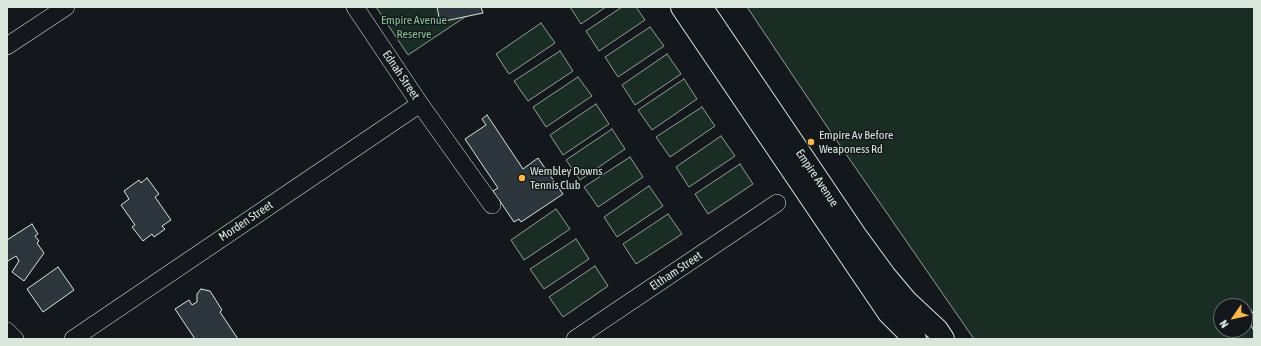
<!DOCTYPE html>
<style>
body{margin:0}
#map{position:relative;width:1261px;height:346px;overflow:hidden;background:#14181c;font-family:"Asap Condensed",sans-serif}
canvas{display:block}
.frame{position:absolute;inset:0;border:8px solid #d8e6dc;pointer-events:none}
.north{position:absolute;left:1213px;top:298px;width:40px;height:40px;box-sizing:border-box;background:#14181c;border:1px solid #626a69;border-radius:50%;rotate:236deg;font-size:11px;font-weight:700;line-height:16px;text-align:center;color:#d8e6dc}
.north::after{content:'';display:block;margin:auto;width:14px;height:18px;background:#ffb74d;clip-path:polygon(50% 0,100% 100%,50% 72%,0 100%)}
</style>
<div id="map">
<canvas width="1261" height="346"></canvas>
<div class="frame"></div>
<div class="north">N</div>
</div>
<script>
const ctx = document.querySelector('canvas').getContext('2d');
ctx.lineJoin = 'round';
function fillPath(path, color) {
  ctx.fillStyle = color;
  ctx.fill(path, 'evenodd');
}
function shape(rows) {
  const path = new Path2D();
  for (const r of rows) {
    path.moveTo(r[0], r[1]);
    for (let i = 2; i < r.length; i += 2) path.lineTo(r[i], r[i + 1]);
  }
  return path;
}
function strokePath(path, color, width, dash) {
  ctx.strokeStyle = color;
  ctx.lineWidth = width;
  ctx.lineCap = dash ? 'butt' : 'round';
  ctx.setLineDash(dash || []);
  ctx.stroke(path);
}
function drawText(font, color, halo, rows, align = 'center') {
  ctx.font = font + ' "Asap Condensed",sans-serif';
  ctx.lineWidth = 3;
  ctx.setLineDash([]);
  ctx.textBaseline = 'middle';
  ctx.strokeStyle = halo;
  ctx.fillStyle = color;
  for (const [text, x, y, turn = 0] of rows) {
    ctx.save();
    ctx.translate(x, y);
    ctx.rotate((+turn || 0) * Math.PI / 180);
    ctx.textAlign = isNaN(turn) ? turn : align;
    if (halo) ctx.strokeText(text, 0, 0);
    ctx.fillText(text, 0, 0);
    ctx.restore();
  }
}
const green = shape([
 [376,7,480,7,408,55,376,7],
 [570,7,606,7,581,24,570,7],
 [622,7,636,7,645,20,599,51,586,31,622,7],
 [747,7,1254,7,1254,339,974,339,828,128,747,7],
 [1221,306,1245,306,1245,330,1221,330,1221,306],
 [541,23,555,43,509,74,496,54,541,23],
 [650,27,664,46,618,77,605,57,650,27],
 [560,51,573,71,528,101,514,81,560,51],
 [667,54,681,74,635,105,622,85,667,54],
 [578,77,592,96,546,127,533,107,578,77],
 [684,79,697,99,652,130,638,110,684,79],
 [596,104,609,124,563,155,550,135,596,104],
 [702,107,715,126,670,157,656,137,702,107],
 [612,129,625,149,580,180,566,160,612,129],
 [721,136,735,156,689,187,676,167,721,136],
 [630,157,643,177,598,207,584,187,630,157],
 [740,164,753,184,708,214,695,194,740,164],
 [649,186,663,206,617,237,604,217,649,186],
 [556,209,570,229,524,260,511,240,556,209],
 [668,214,682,234,636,264,623,244,668,214],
 [576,239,589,259,544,289,530,269,576,239],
 [595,266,608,286,563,317,549,297,595,266]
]);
const building = shape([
 [437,7,481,7,483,13,440,22,437,7],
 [487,115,523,169,538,158,563,194,521,222,519,219,514,222,493,191,498,188,465,139,486,125,482,119,487,115],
 [147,178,159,194,155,197,171,220,162,226,165,229,154,237,152,234,143,241,132,227,135,225,121,205,129,199,124,191,139,180,141,183,147,178],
 [32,224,38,234,35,236,39,241,37,243,44,253,24,281,12,272,19,261,16,256,8,261,7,259,7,240,32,224],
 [58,267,74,290,43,312,27,289,58,267],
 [201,289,210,291,222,310,220,312,238,339,195,339,175,309,189,300,192,305,197,302,197,294,201,289],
 [1251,310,1254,315,1254,331,1245,314,1251,310]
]);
const minor = shape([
 [355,7,420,104,492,205],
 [7,46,66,7],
 [7,331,15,339],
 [73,339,420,104],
 [575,339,777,203]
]);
const major = shape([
 [682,7,889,313,915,339],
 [701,7,855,235,885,276,906,301,937,330,943,339]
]);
const markers = [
 [811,142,4,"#ffb74d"],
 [522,178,4,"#ffb74d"]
];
const parkNames = [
 ["Empire Avenue",414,20],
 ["Reserve",414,34]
];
const streetNames = [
 ["Ednah Street",401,75,56],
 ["Empire Avenue",817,178,56],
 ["Morden Street",246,221,-34],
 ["Eltham Street",676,271,-34]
];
const poiNames = [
 ["Empire Av Before",819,135],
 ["Weaponess Rd",819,149],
 ["Wembley Downs",530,171],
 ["Tennis Club",530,185]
];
fillPath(green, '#1a2d24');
strokePath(green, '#939e99', 1);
fillPath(building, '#2c363c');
strokePath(building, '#d8e6dc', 1);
strokePath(minor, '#d8e6dc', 18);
strokePath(major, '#d8e6dc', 24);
strokePath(minor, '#14181c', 17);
strokePath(major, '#14181c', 22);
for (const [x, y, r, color] of markers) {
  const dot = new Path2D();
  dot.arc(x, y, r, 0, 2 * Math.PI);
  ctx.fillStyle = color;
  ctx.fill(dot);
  strokePath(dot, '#14181c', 1.5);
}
drawText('12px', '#8ac095', '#14181c', parkNames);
drawText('12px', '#d8e6dc', '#14181c', streetNames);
drawText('12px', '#d8e6dc', '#14181c', poiNames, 'left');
</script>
